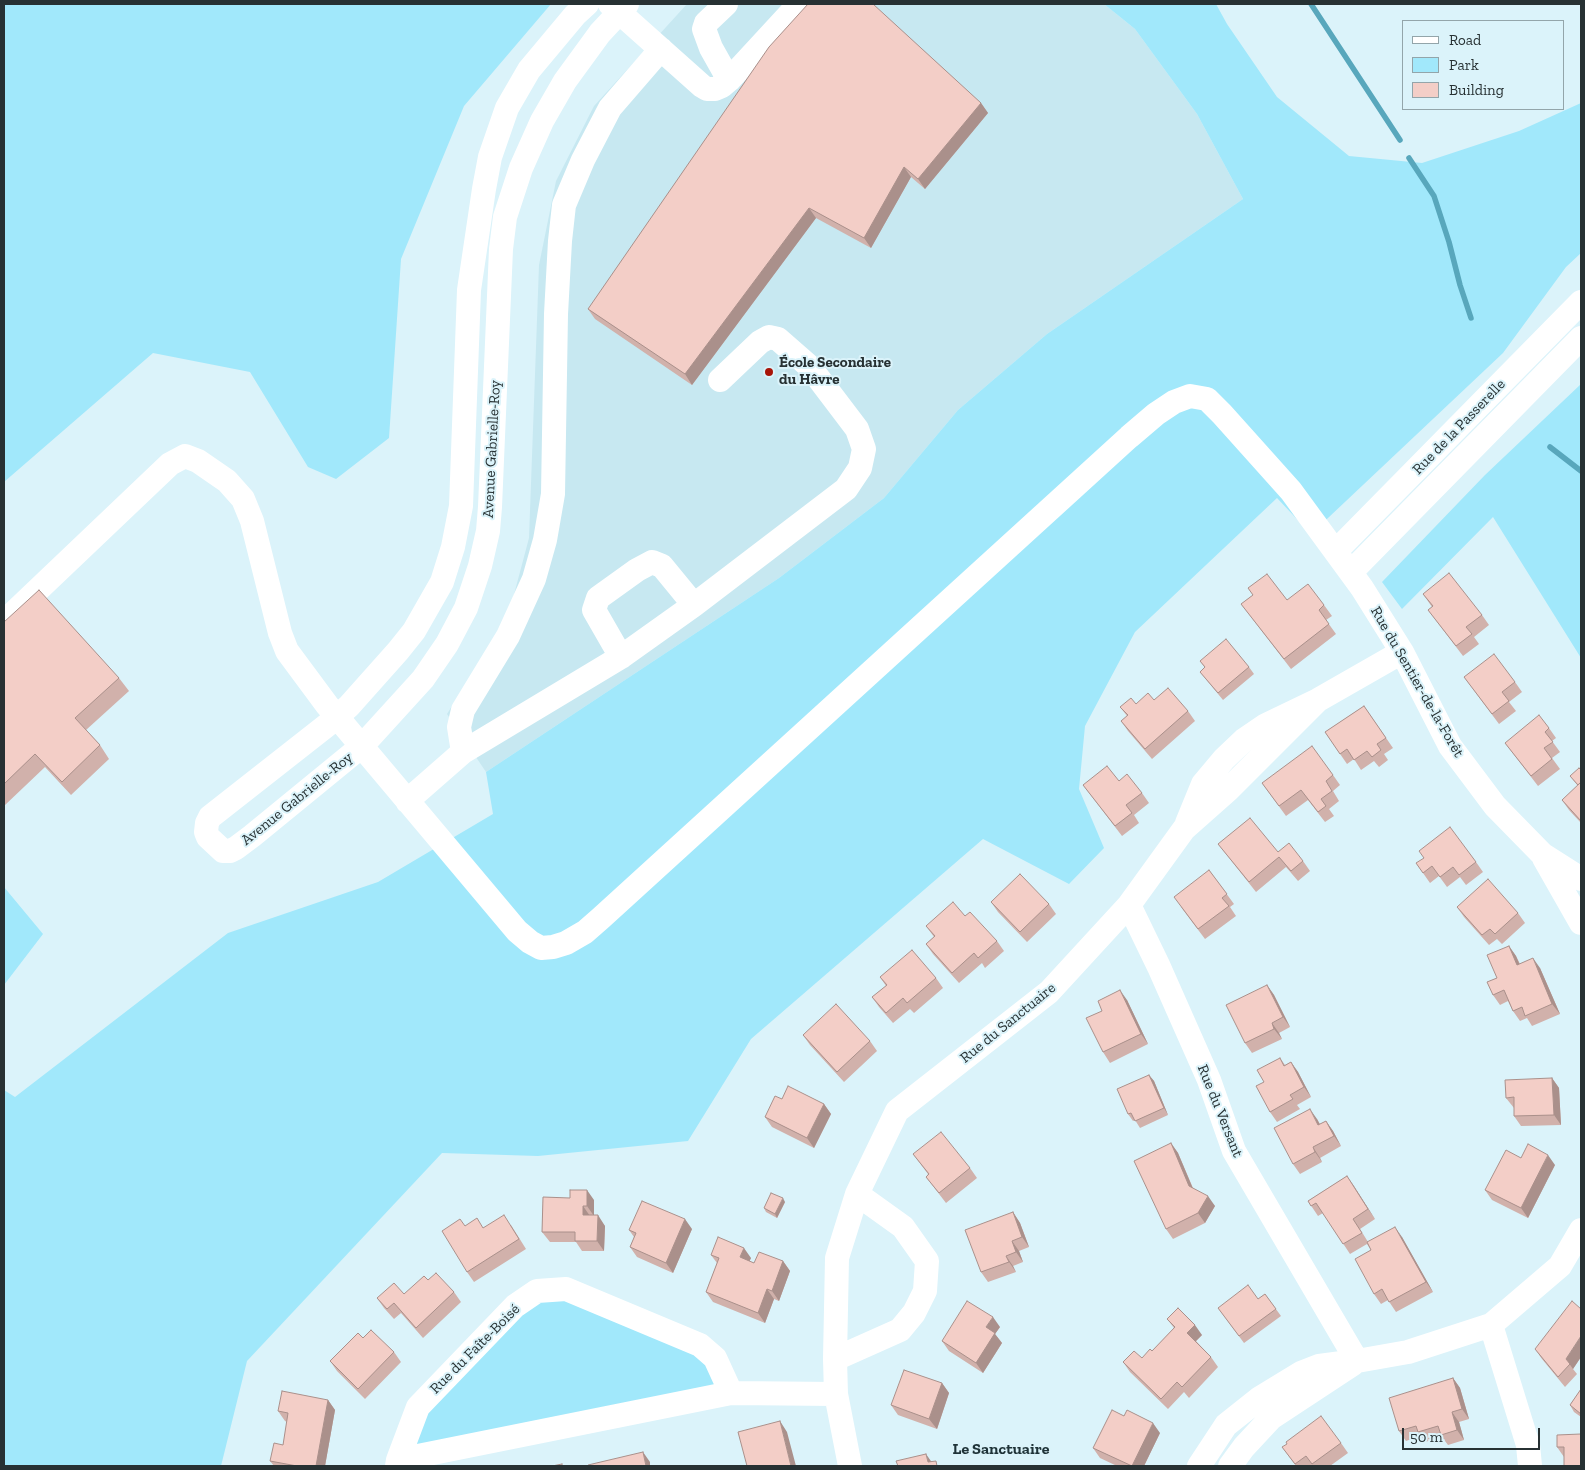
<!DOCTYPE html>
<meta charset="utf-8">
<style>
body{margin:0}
#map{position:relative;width:1585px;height:1470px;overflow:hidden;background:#dbf3fa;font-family:"Zilla Slab",serif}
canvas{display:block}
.frame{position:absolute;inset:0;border:5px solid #273133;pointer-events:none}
.legend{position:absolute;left:1402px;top:20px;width:162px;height:90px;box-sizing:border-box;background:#dbf3fa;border:1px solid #93a5aa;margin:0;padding:6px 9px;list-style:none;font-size:15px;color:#273133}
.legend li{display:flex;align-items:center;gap:10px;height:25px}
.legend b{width:25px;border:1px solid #93a5aa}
.scale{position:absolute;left:1402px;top:1428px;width:138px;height:22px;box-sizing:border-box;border:2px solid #273133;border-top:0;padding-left:6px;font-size:15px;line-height:18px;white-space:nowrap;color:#273133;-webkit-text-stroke:4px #dbf3fa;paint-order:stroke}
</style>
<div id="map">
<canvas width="1585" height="1470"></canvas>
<div class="frame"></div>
<ul class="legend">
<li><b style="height:6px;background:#fff"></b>Road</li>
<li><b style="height:14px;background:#a1e8fb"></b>Park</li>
<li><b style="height:14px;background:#f3cec7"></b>Building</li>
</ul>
<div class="scale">50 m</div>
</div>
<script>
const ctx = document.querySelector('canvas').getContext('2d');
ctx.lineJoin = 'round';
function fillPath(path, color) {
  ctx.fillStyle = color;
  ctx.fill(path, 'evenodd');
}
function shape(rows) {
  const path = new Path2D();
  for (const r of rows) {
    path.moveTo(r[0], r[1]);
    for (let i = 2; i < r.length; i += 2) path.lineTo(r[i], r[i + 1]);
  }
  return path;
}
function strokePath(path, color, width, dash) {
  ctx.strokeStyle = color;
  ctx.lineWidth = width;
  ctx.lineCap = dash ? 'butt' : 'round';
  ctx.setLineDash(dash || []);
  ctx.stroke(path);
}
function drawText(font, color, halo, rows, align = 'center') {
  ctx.font = font + ' "Zilla Slab",serif';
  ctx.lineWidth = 4;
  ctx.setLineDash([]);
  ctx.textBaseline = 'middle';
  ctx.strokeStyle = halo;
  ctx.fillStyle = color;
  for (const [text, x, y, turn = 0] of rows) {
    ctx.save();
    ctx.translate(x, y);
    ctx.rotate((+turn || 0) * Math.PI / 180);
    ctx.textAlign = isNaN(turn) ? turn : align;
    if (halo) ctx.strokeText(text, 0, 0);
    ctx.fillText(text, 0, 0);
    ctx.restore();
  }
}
const built = shape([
 [687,4,1104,4,1135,29,1197,114,1243,199,1047,334,958,410,884,498,779,578,486,772,447,714,508,617,529,538,539,265,556,181,594,106]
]);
const green = shape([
 [4,4,551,4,464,106,401,259,389,438,336,479,308,467,250,372,153,353,4,482],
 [1104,4,1216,4,1227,24,1277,97,1349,156,1422,163,1519,131,1581,103,1581,253,1566,267,1503,353,1311,534,1277,498,1135,632,1085,726,1079,789,1104,848,1069,884,983,839,751,1039,688,1141,538,1156,442,1153,247,1361,221,1466,4,1466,4,1090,15,1097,228,933,378,882,493,814,486,772,779,578,884,498,958,410,1047,334,1243,199,1197,114,1135,29],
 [1581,384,1581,658,1493,517,1402,609,1382,582,1485,475],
 [4,887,43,934,4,985],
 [537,1291,700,1345,731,1393,398,1460,418,1407]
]);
const stream = shape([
 [1311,4,1400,140],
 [1409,158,1434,196,1449,242,1460,285,1471,318],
 [1550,447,1581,471]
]);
const minor = shape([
 [587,4,575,15,529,70,507,108,490,157,484,189,469,290,461,506,453,547,442,582,414,631,398,651,349,706,331,722,210,817,207,823,206,832,208,837,223,851,230,851,236,848,252,836,362,746,423,679,447,644,466,608,480,566,488,531,490,507,501,249,505,217,521,168,542,121,565,81,600,33,627,4],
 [610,4,702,86,707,89,715,89,722,86,729,80,799,4],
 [726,4,706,23,704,29,711,48,729,80],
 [661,49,610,108,583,160,564,205,560,241,556,314,553,494,545,540,534,579,508,636,463,710,459,727,463,752,621,657,694,605,846,489,860,468,864,449,857,429,810,367,778,339,769,337,760,342,720,380],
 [1336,551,1581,302],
 [1351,572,1581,338],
 [4,622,170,464,185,456,198,461,227,481,243,499,252,521,280,633,287,651,327,705,517,931,530,942,541,948,553,947,566,943,585,932,601,918,1129,437,1156,414,1174,402,1190,396,1207,399,1222,414,1291,491,1362,588,1402,652,1450,746,1495,806,1542,854,1581,879],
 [621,657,594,610,598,598,637,570,652,562,662,566,694,605],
 [407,801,463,752],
 [1187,823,1203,784,1224,759,1244,740,1266,725,1318,700,1402,652],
 [1544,858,1581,923],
 [1129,905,1159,967,1209,1080,1234,1151,1357,1361],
 [1491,1325,1528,1445,1530,1466],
 [835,1359,900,1330,914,1313,925,1291,927,1261,903,1227,857,1194],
 [398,1460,418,1407,515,1306,537,1291,566,1289,700,1345,715,1358,731,1393],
 [397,1466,398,1460,731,1393,836,1394],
 [850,1466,836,1394,835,1359,837,1258,857,1194,897,1111,1049,992,1129,905,1184,829,1228,790,1318,700],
 [1199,1466,1226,1425,1260,1398,1301,1373,1319,1366,1357,1361,1408,1352,1491,1325,1560,1266,1581,1230],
 [1230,1466,1244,1447,1271,1418,1353,1364]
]);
const wall = shape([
 [981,103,988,113,925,189,911,177,871,248,816,218,692,385,595,319,588,309],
 [1248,588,1287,600,1324,605,1332,616,1326,620,1336,634,1291,669,1241,604,1253,595],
 [1423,594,1482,615,1489,625,1474,637,1479,644,1463,656,1428,610,1432,607],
 [4,622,119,678,129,691,86,730,100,745,109,759,71,795,45,767,4,806],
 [1200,661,1249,667,1254,674,1223,700,1200,672,1205,668],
 [1464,677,1515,682,1522,692,1509,702,1516,711,1499,724],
 [1154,700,1188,711,1195,721,1152,759,1128,731,1121,721,1127,716,1120,707],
 [1364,706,1393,748,1384,754,1388,760,1379,767,1374,761,1361,770,1354,759,1347,764,1325,732],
 [1549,728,1556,738,1552,741,1560,752,1552,758,1560,769,1538,786,1505,743],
 [1581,770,1581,823,1569,810,1562,800,1578,786,1570,776],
 [1333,775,1340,785,1333,791,1339,801,1329,809,1334,816,1325,822,1308,800,1286,816,1262,783],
 [1119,781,1142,793,1149,803,1134,815,1139,823,1122,836,1083,785],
 [1218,844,1278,852,1303,861,1310,871,1298,881,1286,867,1256,892,1226,854],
 [1476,862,1483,872,1466,885,1460,877,1447,887,1439,876,1430,883,1416,863],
 [1209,870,1234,904,1230,907,1236,916,1205,939,1181,907],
 [991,902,1049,904,1056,914,1027,942,998,912],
 [1457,907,1518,913,1525,923,1502,944,1497,939,1489,945,1464,917],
 [965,916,997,941,1004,951,985,968,982,963,959,983,933,954,926,944,934,937,926,926],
 [1509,946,1516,956,1520,964,1540,968,1560,1014,1532,1026,1527,1018,1520,1021,1513,1011,1508,1001,1500,1005,1493,995,1497,978],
 [880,977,936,978,943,988,914,1013,910,1009,893,1023,879,1007,872,997,886,986],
 [1267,985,1274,995,1290,1027,1279,1033,1282,1039,1252,1053,1245,1043],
 [1127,1000,1148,1044,1110,1063,1103,1052],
 [803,1035,870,1041,877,1051,844,1082,810,1045],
 [1280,1058,1285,1065,1291,1062,1298,1072,1311,1097,1297,1105,1300,1109,1277,1122,1270,1112,1264,1082],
 [1149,1075,1154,1081,1168,1115,1140,1128,1135,1120,1133,1121,1128,1114],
 [1552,1078,1559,1088,1561,1125,1521,1126,1514,1116,1514,1108,1506,1098],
 [782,1099,824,1104,831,1114,814,1148,772,1127,765,1117],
 [1317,1119,1320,1124,1326,1121,1333,1131,1341,1146,1320,1158,1322,1162,1300,1174,1293,1164],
 [1171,1143,1178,1153,1193,1188,1215,1206,1205,1223,1173,1239,1166,1229],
 [913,1154,970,1168,977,1178,946,1203,926,1177,928,1174],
 [1521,1158,1555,1165,1528,1218,1492,1200,1485,1190],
 [1347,1176,1375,1219,1360,1229,1368,1242,1402,1237,1433,1292,1396,1312,1388,1300,1381,1304,1374,1294,1371,1250,1367,1244,1350,1254,1323,1213,1318,1216,1308,1201],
 [543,1197,594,1200,594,1215,605,1226,604,1251,582,1251,576,1242,550,1242,542,1232],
 [785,1202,777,1218,766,1212,764,1208],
 [1013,1212,1020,1223,1029,1247,1019,1251,1023,1262,1013,1266,1016,1272,988,1282,981,1272],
 [511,1225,526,1249,474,1282,467,1272,465,1226,484,1228],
 [692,1229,673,1273,637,1257,630,1247,634,1237,629,1230],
 [711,1255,751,1258,749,1261,754,1263,783,1261,790,1271,779,1301,774,1299,765,1323,713,1302,706,1292,717,1263],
 [428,1280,454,1292,461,1302,423,1338,401,1313,394,1319,384,1308,377,1298,404,1294],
 [1265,1294,1281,1316,1244,1343,1218,1308,1258,1299],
 [1167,1319,1202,1335,1196,1341,1211,1357,1218,1367,1189,1398,1184,1392,1168,1409,1130,1372,1123,1362,1142,1358,1152,1351,1174,1328],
 [1000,1327,995,1334,1002,1343,983,1373,949,1351,942,1341],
 [363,1338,394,1352,401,1362,365,1399,337,1371,330,1361],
 [1535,1349,1581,1357,1573,1369,1577,1374,1565,1387,1542,1359],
 [1453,1378,1460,1388,1469,1419,1459,1422,1464,1440,1448,1445,1442,1437,1425,1442,1421,1436,1406,1441,1399,1431],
 [942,1383,949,1393,937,1429,898,1415,891,1405],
 [1581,1389,1581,1417,1574,1412,1570,1405],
 [328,1400,335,1410,325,1466,274,1466,270,1461,283,1445,287,1422,285,1421,278,1411],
 [1160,1433,1144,1466,1117,1466,1100,1458,1093,1448],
 [1581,1434,1564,1457,1557,1447],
 [1341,1443,1348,1453,1330,1466,1296,1466,1282,1447]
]);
const shadedWall = shape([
 [981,103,988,113,925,189,918,179],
 [904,167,911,177,871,248,864,238],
 [809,208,816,218,692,385,685,374],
 [1509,946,1516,956,1524,975,1517,965],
 [1533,958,1540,968,1560,1014,1552,1004],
 [1267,985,1274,995,1290,1027,1283,1017],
 [1120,990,1127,1000,1148,1044,1141,1034],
 [1272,1023,1279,1033,1282,1039,1274,1029],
 [1291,1062,1298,1072,1311,1097,1304,1087],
 [1149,1075,1154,1081,1168,1115,1164,1108],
 [1552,1078,1559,1088,1561,1125,1554,1115],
 [824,1104,831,1114,814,1148,807,1138],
 [1310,1109,1317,1119,1325,1135,1318,1125],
 [1326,1121,1333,1131,1341,1146,1334,1136],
 [1171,1143,1178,1153,1196,1196,1189,1186],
 [1313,1147,1320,1158,1322,1162,1315,1152],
 [1548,1155,1555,1165,1528,1218,1521,1208],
 [1347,1176,1354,1186,1375,1219,1368,1209],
 [587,1190,594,1200,594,1216,587,1206],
 [1208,1196,1215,1206,1205,1223,1198,1213],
 [783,1198,785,1202,777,1218,775,1214],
 [583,1206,590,1216,583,1215],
 [1013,1212,1020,1223,1029,1247,1022,1237],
 [598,1215,605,1226,604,1251,597,1241],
 [685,1219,692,1229,673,1273,666,1263],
 [1395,1227,1402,1237,1433,1292,1426,1282],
 [1012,1241,1019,1251,1023,1262,1016,1252],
 [744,1248,751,1258,747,1267,740,1257],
 [1006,1256,1013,1266,1016,1272,1009,1262],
 [783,1261,790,1271,779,1301,772,1291],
 [767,1289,774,1299,765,1323,758,1313],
 [993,1317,1000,1327,995,1334,1002,1343,983,1373,976,1363,986,1327],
 [1195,1325,1202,1335,1194,1343,1187,1333],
 [1581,1336,1581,1357,1573,1369,1566,1359],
 [1453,1378,1460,1388,1469,1419,1462,1409],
 [942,1383,949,1393,937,1429,929,1419],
 [328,1400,335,1410,325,1466,316,1466],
 [1452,1412,1459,1422,1464,1440,1457,1430],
 [780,1421,787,1432,796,1466,791,1466],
 [1153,1423,1160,1433,1144,1466,1132,1466],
 [643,1452,650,1462,650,1466,646,1466],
 [926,1454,933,1464,928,1462]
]);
const building = shape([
 [808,4,873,4,981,103,918,179,904,167,864,238,809,208,685,374,588,309,769,47,808,4],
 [1449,573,1482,615,1466,627,1472,634,1456,646,1428,610,1433,606,1423,594,1449,573],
 [1267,574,1287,600,1308,584,1324,605,1319,610,1329,624,1284,659,1241,604,1253,595,1248,588,1267,574],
 [39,590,119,678,75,718,100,745,62,782,35,754,4,784,4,622,39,590],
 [1226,639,1249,667,1218,693,1200,672,1205,667,1200,661,1226,639],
 [1494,654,1515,682,1502,692,1509,701,1492,714,1464,677,1494,654],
 [1168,688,1188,711,1145,749,1121,721,1128,715,1120,707,1131,698,1136,704,1148,693,1154,700,1168,688],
 [1364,706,1386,738,1377,744,1381,750,1372,757,1367,751,1354,760,1347,749,1340,754,1325,732,1364,706],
 [1539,715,1549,728,1545,732,1553,742,1544,748,1552,759,1531,776,1505,743,1539,715],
 [1312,746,1333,775,1326,781,1332,791,1321,799,1326,806,1318,812,1301,790,1279,806,1262,783,1312,746],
 [1107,766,1119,781,1127,774,1142,793,1126,805,1132,813,1115,826,1083,785,1107,766],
 [1579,768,1581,770,1581,782,1578,785,1570,776,1579,768],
 [1581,782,1581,821,1562,800,1581,782],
 [1250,818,1278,852,1289,843,1303,861,1291,871,1279,857,1249,882,1218,844,1250,818],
 [1450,827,1476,862,1459,875,1453,867,1440,877,1432,866,1423,873,1416,863,1424,858,1419,851,1450,827],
 [1209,870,1227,894,1222,898,1229,906,1198,929,1174,897,1209,870],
 [1020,874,1049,904,1020,932,991,902,1020,874],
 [1488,879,1518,913,1495,934,1490,929,1482,935,1457,907,1488,879],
 [953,902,965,916,970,912,997,941,978,958,974,953,952,973,926,944,935,936,926,926,953,902],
 [1509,946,1517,965,1533,958,1552,1004,1525,1016,1522,1007,1513,1011,1504,990,1493,995,1487,982,1497,978,1487,955,1509,946],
 [912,950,936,978,907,1003,903,998,886,1013,872,997,887,985,880,977,912,950],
 [1267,985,1283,1017,1272,1023,1274,1029,1245,1043,1226,1005,1267,985],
 [1120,990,1141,1034,1103,1052,1086,1018,1102,1011,1098,1001,1120,990],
 [836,1004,870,1041,837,1072,803,1035,836,1004],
 [1280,1058,1284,1066,1291,1062,1304,1087,1290,1095,1293,1099,1270,1112,1256,1086,1264,1082,1257,1070,1280,1058],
 [1149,1075,1164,1108,1135,1121,1131,1113,1128,1114,1117,1089,1149,1075],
 [1552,1078,1554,1115,1514,1116,1514,1097,1506,1098,1505,1080,1552,1078],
 [788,1086,824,1104,807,1138,765,1117,775,1096,782,1099,788,1086],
 [1310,1109,1318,1125,1326,1121,1334,1136,1313,1147,1315,1152,1293,1164,1274,1128,1310,1109],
 [941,1132,970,1168,939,1193,926,1177,929,1174,913,1154,941,1132],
 [1171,1143,1189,1186,1208,1196,1198,1213,1166,1229,1134,1161,1171,1143],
 [1528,1144,1548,1155,1521,1208,1485,1190,1506,1150,1521,1158,1528,1144],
 [1347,1176,1368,1209,1353,1219,1362,1233,1343,1244,1316,1203,1311,1206,1308,1201,1347,1176],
 [570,1190,587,1190,587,1206,583,1206,583,1215,598,1215,597,1241,575,1241,575,1232,542,1232,543,1197,570,1198,570,1190],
 [771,1193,783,1198,775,1214,764,1208,771,1193],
 [642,1201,685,1219,666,1263,630,1247,636,1233,629,1230,642,1201],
 [1013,1212,1022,1237,1012,1241,1016,1252,1006,1256,1009,1262,981,1272,965,1230,1013,1212],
 [504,1215,519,1239,467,1272,442,1231,460,1219,465,1226,477,1218,483,1228,504,1215],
 [1395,1227,1426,1282,1389,1302,1382,1289,1374,1294,1355,1259,1371,1250,1367,1242,1395,1227],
 [718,1237,744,1248,740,1257,754,1263,759,1252,783,1261,772,1291,767,1289,758,1313,706,1292,719,1258,711,1255,718,1237],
 [436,1273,454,1292,416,1328,394,1303,387,1309,377,1298,394,1283,404,1294,424,1276,428,1280,436,1273],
 [1248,1285,1258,1299,1265,1294,1276,1309,1239,1336,1218,1308,1248,1285],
 [967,1301,993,1317,986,1327,995,1333,976,1363,942,1341,967,1301],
 [1572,1301,1581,1309,1581,1336,1566,1359,1570,1364,1558,1377,1535,1349,1572,1301],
 [1178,1308,1195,1325,1187,1333,1211,1357,1182,1387,1177,1382,1161,1399,1123,1362,1134,1351,1142,1358,1150,1349,1152,1351,1175,1327,1167,1319,1178,1308],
 [371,1330,394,1352,358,1389,330,1361,358,1333,363,1338,371,1330],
 [904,1370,942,1383,929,1419,891,1405,904,1370],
 [1453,1378,1462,1409,1452,1412,1457,1430,1441,1435,1438,1426,1418,1432,1416,1426,1399,1431,1389,1398,1453,1378],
 [1581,1389,1581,1414,1570,1405,1581,1389],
 [282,1391,328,1400,316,1466,297,1466,270,1461,274,1443,283,1445,288,1413,278,1411,282,1391],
 [1112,1410,1124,1416,1127,1410,1153,1423,1132,1466,1093,1448,1112,1410],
 [1321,1416,1341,1443,1312,1464,1306,1456,1295,1464,1282,1447,1287,1444,1286,1442,1321,1416],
 [780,1421,791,1466,747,1466,738,1432,780,1421],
 [1581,1434,1581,1466,1564,1466,1564,1447,1557,1447,1557,1435,1581,1434],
 [643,1452,646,1466,588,1466,588,1465,643,1452],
 [926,1454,928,1462,936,1461,937,1466,898,1466,896,1461,926,1454],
 [562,1464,562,1466,552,1466,562,1464]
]);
const markers = [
 [769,372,5,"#a71408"]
];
const poiNames = [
 ["École Secondaire",779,363],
 ["du Hâvre",779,380]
];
const streetNames = [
 ["Rue de la Passerelle",1459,427,-46],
 ["Avenue Gabrielle-Roy",492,449,-87],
 ["Rue du Sentier-de-la-Forêt",1417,682,60],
 ["Avenue Gabrielle-Roy",297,799,-39],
 ["Rue du Sanctuaire",1008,1023,-39],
 ["Rue du Versant",1220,1111,68],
 ["Rue du Faîte-Boisé",475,1349,-45]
];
const neighbourhoodNames = [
 ["Le Sanctuaire",1001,1449]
];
fillPath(built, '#c7e8f1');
fillPath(green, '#a1e8fb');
strokePath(stream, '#58a7bc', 5.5);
strokePath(minor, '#fff', 24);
fillPath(wall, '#d1b1ab');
fillPath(shadedWall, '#aa908b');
fillPath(building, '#f3cec7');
strokePath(building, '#aa908b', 1);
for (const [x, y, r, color] of markers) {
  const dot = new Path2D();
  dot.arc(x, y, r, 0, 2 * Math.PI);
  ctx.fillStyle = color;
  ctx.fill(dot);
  strokePath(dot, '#dbf3fa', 2);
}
drawText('bold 15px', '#273133', '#dbf3fa', poiNames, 'left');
drawText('15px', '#273133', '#dbf3fa', streetNames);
drawText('bold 16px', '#1f3338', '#dbf3fa', neighbourhoodNames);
</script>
